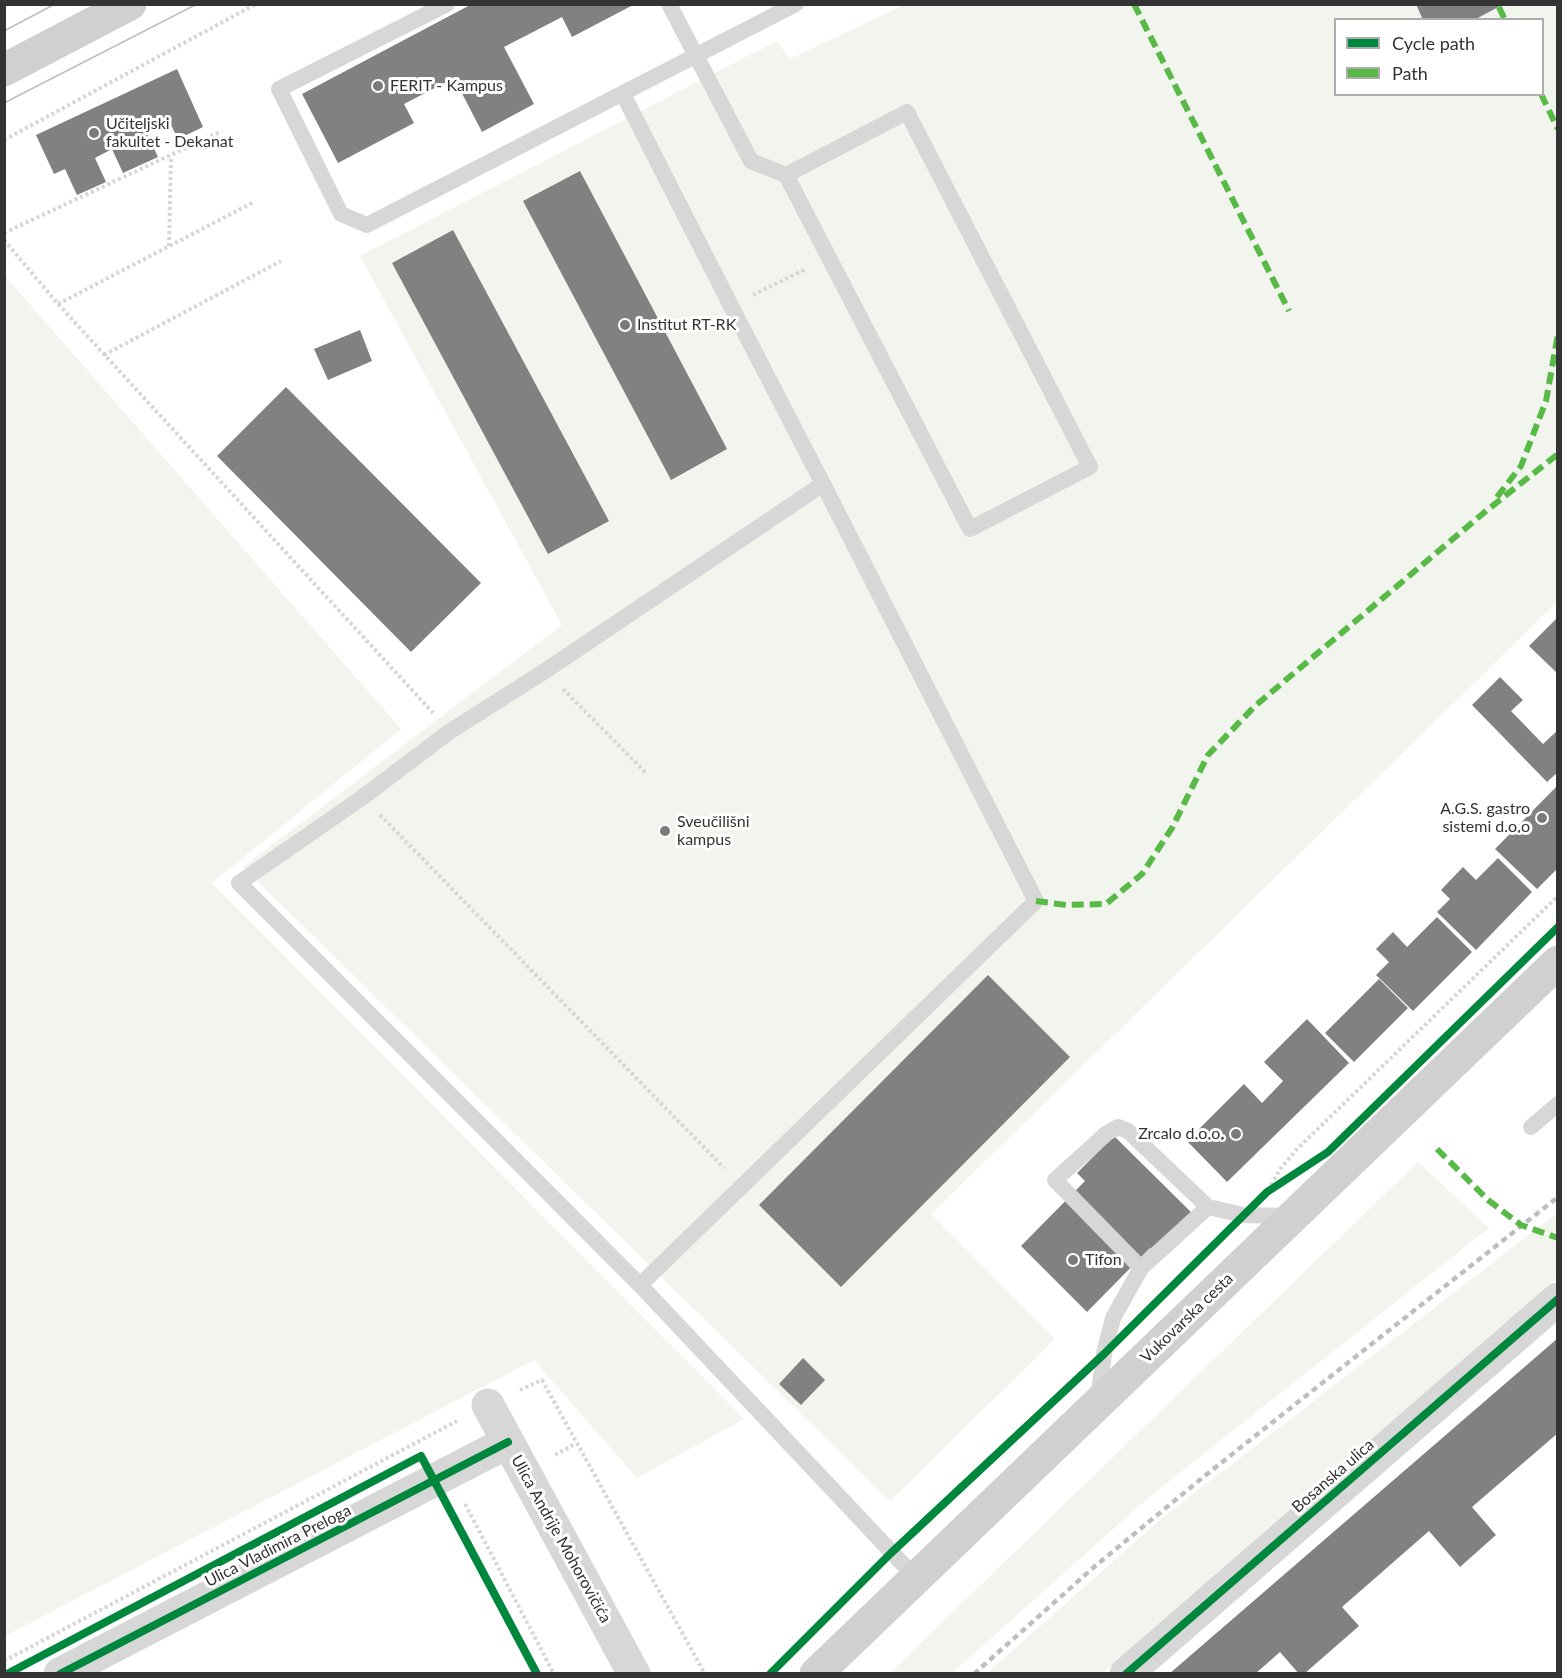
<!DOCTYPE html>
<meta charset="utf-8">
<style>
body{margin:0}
#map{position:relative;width:1562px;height:1678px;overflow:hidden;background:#fff;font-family:Lato,sans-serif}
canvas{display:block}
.frame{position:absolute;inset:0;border:6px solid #333;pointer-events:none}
.legend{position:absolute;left:1334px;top:18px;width:210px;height:78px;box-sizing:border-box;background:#fff;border:2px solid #adadad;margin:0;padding:8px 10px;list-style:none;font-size:18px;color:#333}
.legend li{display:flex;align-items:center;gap:12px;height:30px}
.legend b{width:30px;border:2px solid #adadad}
</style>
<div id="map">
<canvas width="1562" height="1678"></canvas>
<div class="frame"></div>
<ul class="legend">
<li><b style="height:8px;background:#00873e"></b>Cycle path</li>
<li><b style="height:8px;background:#58b947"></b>Path</li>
</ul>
</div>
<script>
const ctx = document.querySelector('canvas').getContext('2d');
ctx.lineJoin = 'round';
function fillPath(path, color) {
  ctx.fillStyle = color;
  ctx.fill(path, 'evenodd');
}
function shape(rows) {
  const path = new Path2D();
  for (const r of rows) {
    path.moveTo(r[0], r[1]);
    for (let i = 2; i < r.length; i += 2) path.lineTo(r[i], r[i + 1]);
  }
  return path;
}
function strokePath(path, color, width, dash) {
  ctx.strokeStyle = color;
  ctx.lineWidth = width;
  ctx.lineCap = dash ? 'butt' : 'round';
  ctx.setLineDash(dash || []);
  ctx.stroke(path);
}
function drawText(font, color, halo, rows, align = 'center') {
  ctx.font = font + ' Lato,sans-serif';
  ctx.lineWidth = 6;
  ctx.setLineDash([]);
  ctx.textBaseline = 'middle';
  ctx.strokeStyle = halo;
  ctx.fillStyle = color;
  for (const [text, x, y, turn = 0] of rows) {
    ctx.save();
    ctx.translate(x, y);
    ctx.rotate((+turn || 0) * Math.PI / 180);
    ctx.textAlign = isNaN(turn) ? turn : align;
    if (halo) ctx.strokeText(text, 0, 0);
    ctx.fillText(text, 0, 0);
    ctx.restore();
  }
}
const green = shape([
 [904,5,1557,5,1557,602,931,1214,1055,1339,890,1501,243,867,562,625,360,256,777,41,790,59],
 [1336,20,1542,20,1542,94,1336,94],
 [4,275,401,729,212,883,744,1419,637,1478,534,1360,5,1636],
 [1418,1162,1489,1228,1149,1497,952,1673,890,1673],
 [1557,1213,1557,1278,1287,1517,1103,1673,986,1674,1161,1519]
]);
const building = shape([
 [472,4,635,4,572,37,562,17,504,47,534,104,482,132,454,78,404,104,414,123,338,163,302,94],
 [1416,4,1504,4,1474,20,1423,20],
 [177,69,203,127,178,139,168,119,145,130,158,157,123,173,112,149,95,158,106,182,77,195,65,169,54,174,36,135],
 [580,171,727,449,671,480,523,201],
 [453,230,609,521,548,554,392,263],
 [360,330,372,361,328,380,314,349],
 [286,387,481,583,411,652,217,456],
 [1558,617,1558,674,1529,646],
 [1500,677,1523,700,1511,711,1543,744,1558,730,1558,772,1547,782,1472,705],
 [1558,785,1558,868,1537,889,1495,849],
 [1498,858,1532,892,1476,950,1437,912,1450,899,1441,890,1463,867,1476,880],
 [1437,917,1472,952,1413,1011,1376,975,1389,962,1376,949,1393,932,1407,947],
 [988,975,1070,1057,841,1287,759,1205],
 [1379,979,1408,1008,1354,1062,1325,1033],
 [1307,1019,1349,1063,1227,1182,1187,1141,1244,1084,1262,1103,1283,1081,1264,1062],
 [1114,1136,1194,1215,1155,1254,1150,1248,1087,1312,1021,1246,1085,1181,1077,1173],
 [1558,1338,1558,1433,1472,1507,1496,1535,1460,1567,1429,1531,1342,1607,1359,1626,1304,1674,1299,1674,1280,1652,1255,1674,1169,1674],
 [803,1358,825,1380,801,1405,779,1384]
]);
const path = shape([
 [4,140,256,4],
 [4,233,222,131],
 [4,240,58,304,433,713],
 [169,246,171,157],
 [753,295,806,269],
 [58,304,254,202],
 [104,355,281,261],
 [563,689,647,774],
 [380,815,724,1168],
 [1268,1190,1281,1168,1297,1149,1558,896],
 [520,1390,542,1380,705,1674],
 [555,1455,575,1444],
 [465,1504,554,1674],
 [4,1661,457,1421]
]);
const service = shape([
 [447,4,279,89,341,214,367,225,796,4],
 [669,4,751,161,786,175,970,529,1090,467,907,112,786,175],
 [623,94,731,306,823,484,1036,901,640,1285,239,883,363,797,449,732,545,671,823,484],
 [1531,1127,1558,1104],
 [1141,1268,1055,1180,1107,1133,1118,1127,1128,1131,1208,1207],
 [640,1285,916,1578],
 [1098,1400,1104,1354,1113,1318,1141,1268,1208,1207,1243,1215,1292,1216]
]);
const minor = shape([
 [488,1405,634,1674],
 [60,1674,508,1442],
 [1126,1674,1558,1299]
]);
const secondary = shape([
 [4,70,130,4],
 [816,1674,1558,962]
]);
const tram = shape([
 [4,31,55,4],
 [4,103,197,4]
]);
const rail = shape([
 [974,1674,1094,1567,1207,1474,1558,1197]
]);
const quiet = shape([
 [1134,4,1289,311],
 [1499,7,1505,20],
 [1541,94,1558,129],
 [1497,497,1521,466,1546,401,1558,334],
 [1036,901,1066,905,1106,904,1142,874,1172,828,1208,755,1255,706,1486,511,1558,454],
 [1437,1149,1488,1200,1521,1225,1558,1238]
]);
const cycleway = shape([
 [7,1674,421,1456,537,1674],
 [60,1674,508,1442],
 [770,1674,891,1553,1104,1354,1267,1192,1328,1152,1558,927],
 [1126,1674,1558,1299]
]);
const markers = [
 [378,86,6,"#7a7a7a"],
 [94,133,6,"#7a7a7a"],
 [625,325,6,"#7a7a7a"],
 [1542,818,6,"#7a7a7a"],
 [665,831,6,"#7a7a7a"],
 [1236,1134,6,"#7a7a7a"],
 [1073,1260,6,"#7a7a7a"]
];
const poiNames = [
 ["FERIT - Kampus",390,86],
 ["Učiteljski",106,124],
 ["fakultet - Dekanat",106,142],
 ["Institut RT-RK",637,325],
 ["A.G.S. gastro",1530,809,"right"],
 ["sistemi d.o.o",1530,827,"right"],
 ["Sveučilišni",677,822],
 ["kampus",677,840],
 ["Zrcalo d.o.o.",1224,1134,"right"],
 ["Tifon",1085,1260]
];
const streetNames = [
 ["Vukovarska cesta",1187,1318,-44],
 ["Bosanska ulica",1333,1476,-41],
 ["Ulica Andrije Mohorovičića",561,1539,61],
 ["Ulica Vladimira Preloga",278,1546,-27]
];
fillPath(green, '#f1f5ed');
fillPath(building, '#818181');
strokePath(path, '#d6d6d6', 4, [3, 3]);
strokePath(service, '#d7d7d7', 16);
strokePath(minor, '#d7d7d7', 33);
strokePath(secondary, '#d0d0d0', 33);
strokePath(tram, '#bebebe', 1.5);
strokePath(rail, '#bebebe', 4.5, [6, 4.5]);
strokePath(quiet, '#58b947', 6, [12, 6]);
strokePath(cycleway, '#00873e', 8);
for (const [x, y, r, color] of markers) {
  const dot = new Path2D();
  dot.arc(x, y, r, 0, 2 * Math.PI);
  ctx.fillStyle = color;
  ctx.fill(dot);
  strokePath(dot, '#fff', 2);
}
drawText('16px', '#333', '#fff', poiNames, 'left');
drawText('16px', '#333', '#fff', streetNames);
</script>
